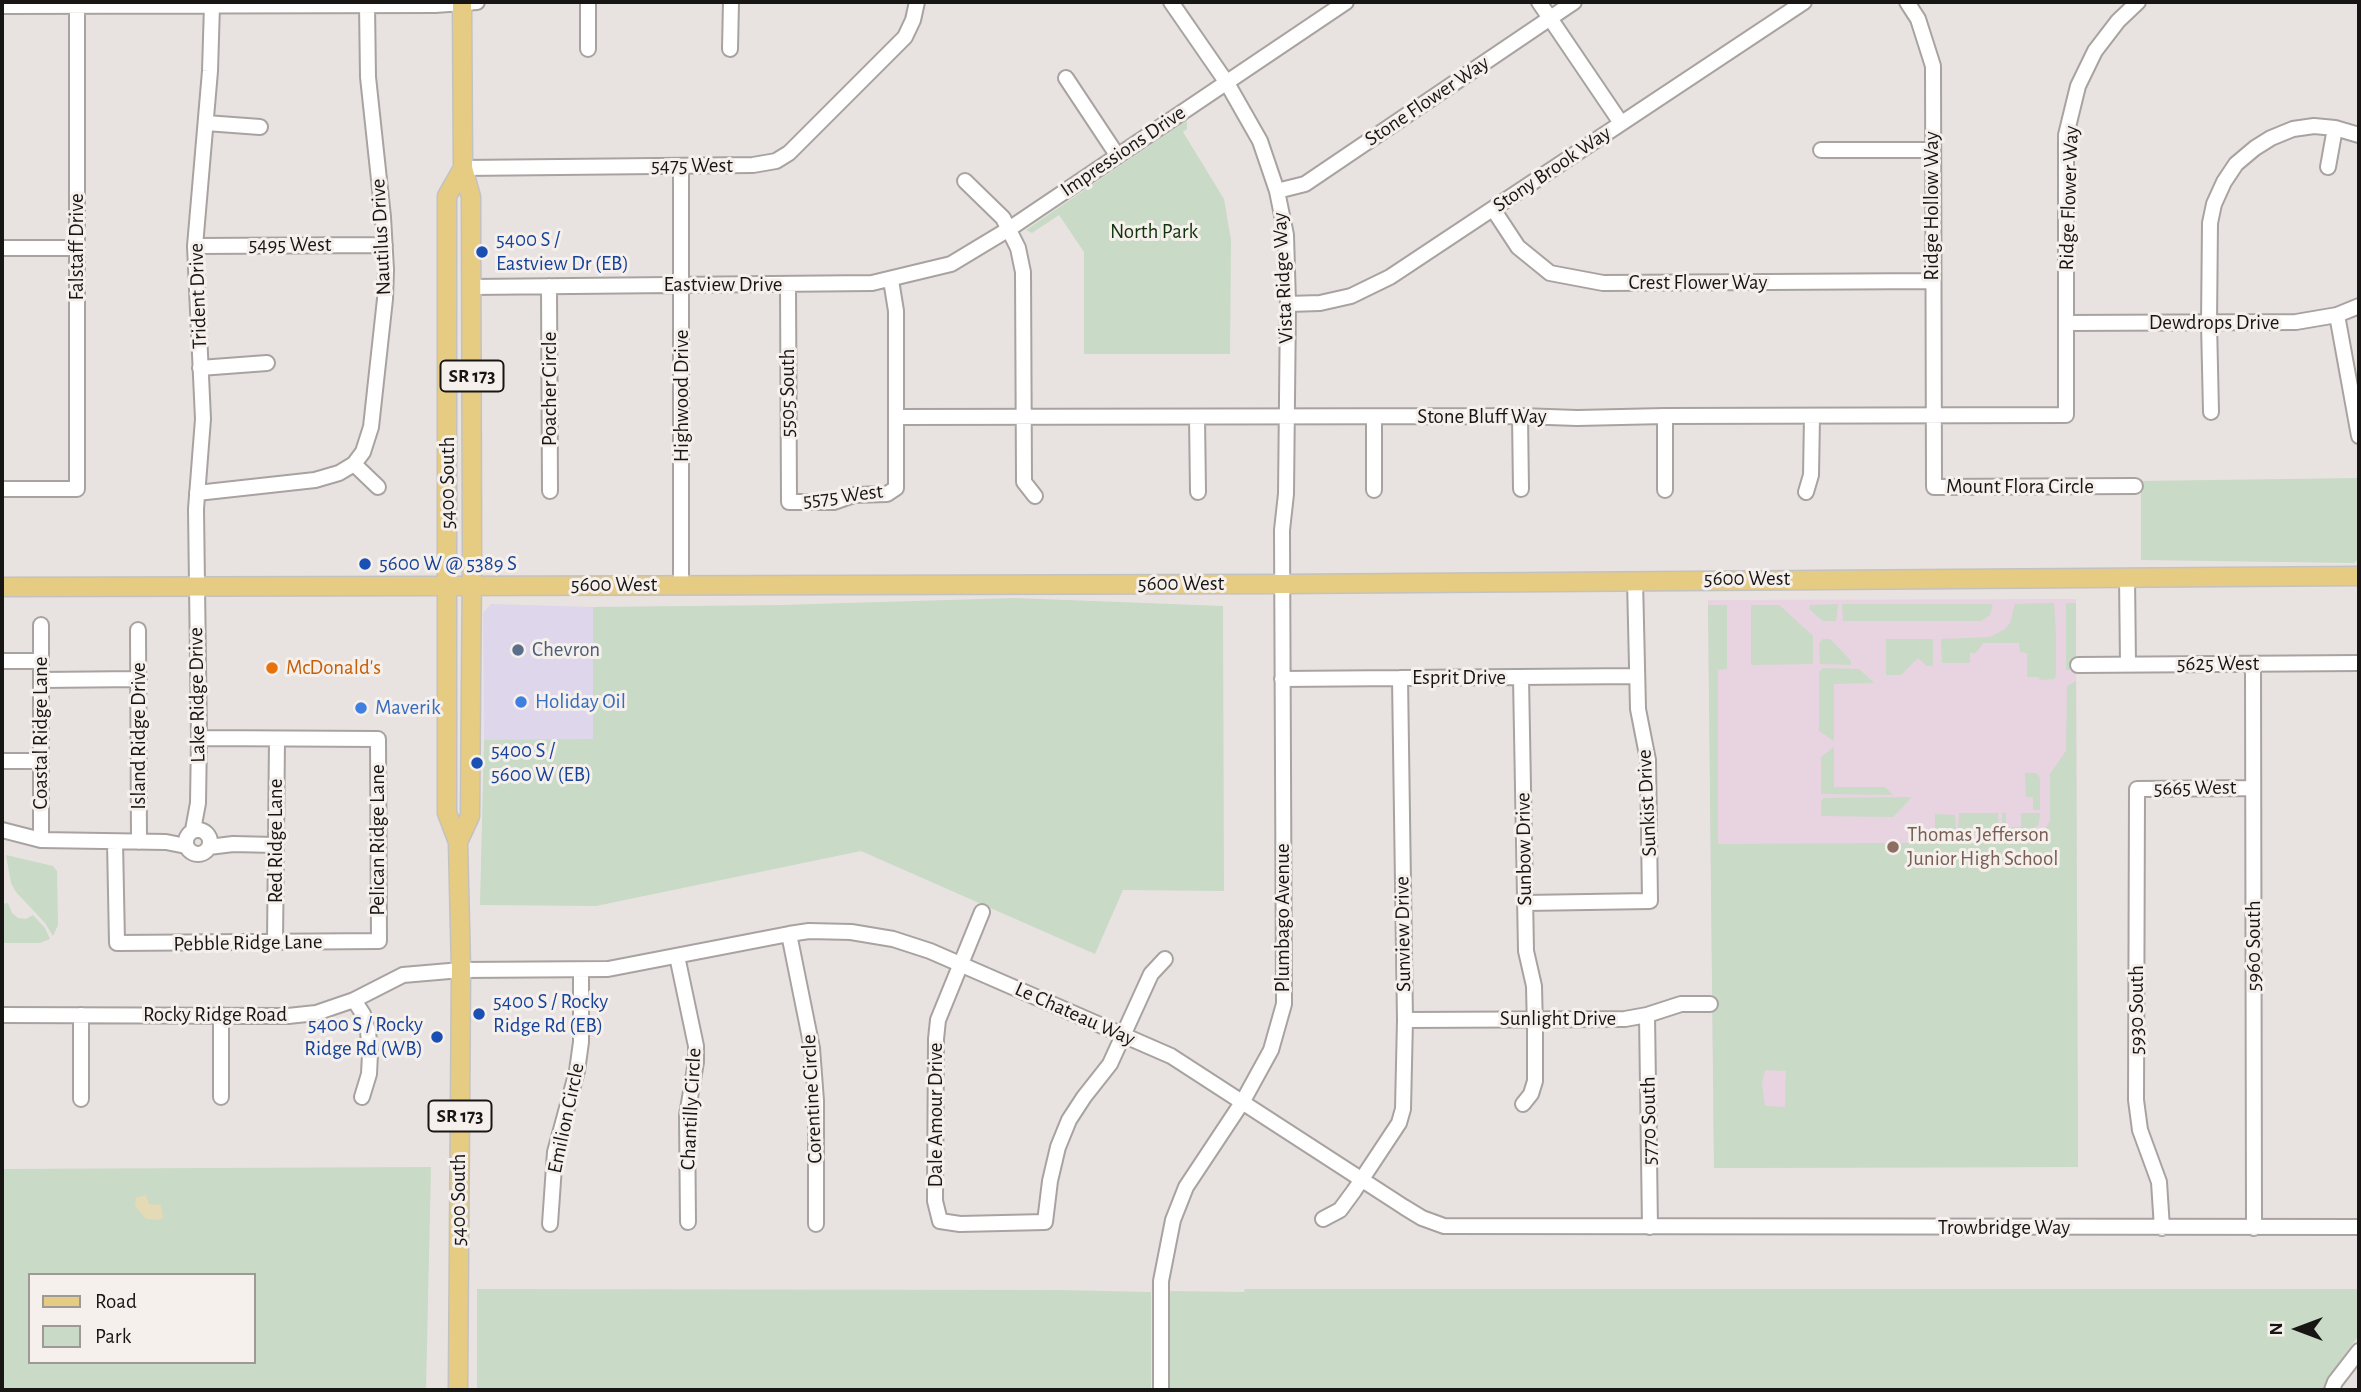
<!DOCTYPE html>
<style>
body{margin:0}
#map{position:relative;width:2361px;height:1392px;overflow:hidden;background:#e8e3e0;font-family:"Alegreya Sans",sans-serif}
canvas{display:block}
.frame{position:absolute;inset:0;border:4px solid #181615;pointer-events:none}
.legend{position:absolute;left:28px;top:1273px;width:228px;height:91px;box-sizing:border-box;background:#f6f0ed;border:2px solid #9d9997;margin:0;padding:9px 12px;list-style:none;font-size:21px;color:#181615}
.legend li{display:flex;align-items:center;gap:14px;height:35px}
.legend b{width:35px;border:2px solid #9d9997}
.north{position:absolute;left:2263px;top:1294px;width:70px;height:70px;-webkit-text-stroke:5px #f6f0ed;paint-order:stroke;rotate:270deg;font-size:19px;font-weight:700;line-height:28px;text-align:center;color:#181615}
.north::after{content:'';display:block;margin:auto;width:24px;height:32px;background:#181615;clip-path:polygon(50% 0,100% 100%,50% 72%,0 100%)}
</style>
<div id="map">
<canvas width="2361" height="1392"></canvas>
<div class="frame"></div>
<ul class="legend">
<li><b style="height:9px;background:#e6cb83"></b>Road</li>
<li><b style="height:19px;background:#c9dac7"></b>Park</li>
</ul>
<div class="north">N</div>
</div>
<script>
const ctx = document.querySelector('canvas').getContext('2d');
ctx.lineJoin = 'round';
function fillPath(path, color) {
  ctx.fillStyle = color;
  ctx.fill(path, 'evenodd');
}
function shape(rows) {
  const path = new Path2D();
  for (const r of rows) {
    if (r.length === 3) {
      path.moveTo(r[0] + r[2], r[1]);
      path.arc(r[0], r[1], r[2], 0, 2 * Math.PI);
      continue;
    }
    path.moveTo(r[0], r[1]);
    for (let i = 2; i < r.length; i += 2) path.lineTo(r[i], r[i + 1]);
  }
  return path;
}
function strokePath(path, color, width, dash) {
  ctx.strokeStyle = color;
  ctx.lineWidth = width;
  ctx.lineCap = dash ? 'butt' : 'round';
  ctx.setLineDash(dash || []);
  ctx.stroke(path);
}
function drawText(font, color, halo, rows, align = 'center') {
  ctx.font = font + ' "Alegreya Sans",sans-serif';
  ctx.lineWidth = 6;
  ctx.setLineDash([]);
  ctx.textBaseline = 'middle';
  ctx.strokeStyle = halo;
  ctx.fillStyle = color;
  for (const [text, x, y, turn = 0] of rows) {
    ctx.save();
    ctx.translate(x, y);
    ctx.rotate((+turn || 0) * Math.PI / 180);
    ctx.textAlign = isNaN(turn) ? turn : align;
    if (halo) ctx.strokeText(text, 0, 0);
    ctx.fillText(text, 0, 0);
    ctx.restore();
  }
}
const commercial = shape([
 [491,604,593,607,593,740,484,740,483,613]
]);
const education = shape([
 [2076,599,2078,1167,1714,1168,1708,600]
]);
const green = shape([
 [1187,120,1187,129,1183,132,1224,199,1231,240,1230,354,1084,354,1084,252,1059,215,1032,233,1026,230],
 [2359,478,2359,558,2354,563,2141,560,2141,481],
 [1014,598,1223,606,1224,891,1123,890,1095,954,861,851,596,906,480,905,484,740,593,739,593,607,782,605],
 [2054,603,2056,634,2056,676,2054,679,2040,680,2039,677,2027,677,2027,653,2020,652,2019,643,1983,643,1976,653,1970,653,1970,663,1942,663,1941,639,1990,637,2005,629,2010,623,2015,604],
 [2066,603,2076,603,2076,670,2066,670],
 [1838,604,1836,621,1823,621,1809,609,1810,605],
 [1842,604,1993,604,1990,615,1981,621,1843,621],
 [1708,605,1727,605,1727,669,1718,670,1718,844,2031,842,2039,838,2050,821,2050,774,2066,751,2067,686,2076,681,2078,1167,1714,1168],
 [1765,1070,1786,1071,1785,1107,1765,1106,1762,1083],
 [1751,605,1779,605,1813,636,1813,664,1751,665],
 [1823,639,1830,639,1851,661,1851,665,1820,664,1819,643],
 [1886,639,1933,639,1933,666,1927,666,1918,658,1901,675,1886,675],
 [1823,668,1859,669,1874,683,1834,684,1834,741,1819,731,1819,672],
 [1834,747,1834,787,1885,787,1893,795,1821,794,1821,757],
 [2025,773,2036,773,2040,778,2040,810,2033,810,2033,797,2026,797],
 [1912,797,1893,817,1821,816,1821,802,1824,798],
 [1959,813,1998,813,1999,833,1958,833],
 [2002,813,2006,813,2006,827,2021,827,2021,813,2040,813,2040,817,2038,825,2027,832,2002,833],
 [1935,814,1955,815,1956,834,1935,834],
 [6,855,53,866,57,871,58,925,53,936,45,923,16,892,11,883],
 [8,903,12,913,18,918,26,919,33,915,45,928,50,939,40,943,2,943,2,904],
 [431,1167,426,1390,2,1390,2,1169],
 [30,1275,254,1275,254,1362,30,1362],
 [477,1289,1059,1290,1151,1292,1151,1390,477,1390],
 [1245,1289,2359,1289,2359,1335,2332,1373,2323,1390,1170,1390,1169,1291,1244,1292]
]);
const sand = shape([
 [146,1195,149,1204,161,1205,163,1217,160,1220,146,1219,135,1206,136,1198]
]);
const minor = shape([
 [588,2,588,49],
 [1539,2,1621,123],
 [1907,2,1918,19,1933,66,1934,487,2135,486],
 [367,5,368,77,383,217,386,270,385,299,371,427,363,452,354,464,378,487],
 [2,6,435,5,477,2],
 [730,49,731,2],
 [1066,78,1117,155],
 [206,123,260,127],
 [1821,150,1932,150],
 [681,166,681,585],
 [2328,167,2335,128],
 [463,168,753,165,776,161,789,153,905,37,913,20,917,2],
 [965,181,1003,218,1018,248,1023,272,1024,482,1035,496],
 [1277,191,1305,184,1574,2],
 [1493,209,1518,247,1550,273,1603,283,1933,281],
 [195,246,385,245],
 [2,248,77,248],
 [788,284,789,502,834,502,854,495,887,494,896,488,896,311,891,280],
 [549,286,550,491],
 [472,287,872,283,951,264,1009,229,1346,2],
 [1288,304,1320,303,1351,296,1390,277,1804,2],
 [2337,315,2359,436],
 [2066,323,2296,322,2337,315,2359,306],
 [200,368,267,363],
 [2211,412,2209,323,2210,223,2214,204,2224,182,2236,164,2255,148,2271,138,2293,129,2314,126,2335,128,2359,135],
 [1520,416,1521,489],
 [897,417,1520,416,1577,418,1665,416,2066,415,2066,135,2078,86,2095,51,2118,21,2138,2],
 [1197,417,1198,492],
 [2,489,77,489,77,6],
 [1374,490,1374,417],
 [1665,490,1665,416],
 [1806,492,1811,475,1812,417],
 [197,493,315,480,339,473,354,464],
 [2127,577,2128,664],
 [41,625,41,840],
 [138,630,139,842],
 [2,661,41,661],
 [2253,664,2254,1228],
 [2078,665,2359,663],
 [1521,678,1526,951,1534,986,1535,1030,1535,1081,1531,1094,1523,1104],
 [1282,679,1636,676],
 [41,680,139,679],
 [2,761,41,761],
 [198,842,12],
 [2,830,41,840,166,842,186,846],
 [193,830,198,803,199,738,196,509,203,419,195,246,210,71,212,5],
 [115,842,117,943,379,941,378,739,199,738],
 [209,847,233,844,275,845],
 [1525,903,1650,901,1648,760,1638,709,1635,580],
 [982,912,938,1020,936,1039,935,1201,940,1221,960,1224,1045,1222,1050,1181,1058,1147,1069,1120,1084,1097,1110,1064,1151,974,1165,959],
 [789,934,812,1048,816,1101,816,1224],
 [275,943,277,740],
 [677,956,696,1046,696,1062,687,1115,688,1222],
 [354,1000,363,1014,368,1031,370,1054,369,1074,362,1097],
 [2,1015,288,1016,316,1013,354,1000,403,975,461,970,608,969,789,934,809,931,851,932,893,939,930,951,1171,1056,1404,1207,1422,1218,1444,1226,2359,1227],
 [1647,1015,1650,1227],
 [1405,1020,1625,1019,1647,1015,1681,1004,1710,1004],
 [221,1097,221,1015],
 [81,1099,81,1015],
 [1323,1219,1340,1210,1354,1191,1399,1123,1403,1109,1405,1020,1400,678],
 [550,1224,555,1152,577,1071,581,1042,581,970],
 [2162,1228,2159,1182,2140,1130,2136,1100,2137,789,2253,788],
 [1161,1390,1161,1281,1173,1220,1186,1187,1243,1101,1271,1050,1284,1004,1282,530,1286,494,1288,304,1286,235,1277,191,1260,141,1227,83,1171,2],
 [2332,1390,2335,1382,2359,1351]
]);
const major = shape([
 [2,587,1283,584,2359,576],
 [458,842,470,816,472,560,471,197,463,168,462,2],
 [458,1390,461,970,458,842,447,813,447,196,463,168]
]);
const markers = [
 [482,252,7,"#1a4fb4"],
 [365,564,7,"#1a4fb4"],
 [518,650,7,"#5c6f8a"],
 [272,668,7,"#e8710a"],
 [521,702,7,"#3f7fe0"],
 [361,708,7,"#3f7fe0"],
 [477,763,7,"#1a4fb4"],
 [1893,847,7,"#8d6e63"],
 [479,1014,7,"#1a4fb4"],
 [437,1037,7,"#1a4fb4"]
];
const shields = [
 [472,376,63],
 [460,1116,63]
];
const shieldNames = [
 ["SR 173",472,376],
 ["SR 173",460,1116]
];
const streetNames = [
 ["Stone Flower Way",1427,101,-34],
 ["Impressions Drive",1123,151,-34],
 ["5475 West",692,166],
 ["Stony Brook Way",1552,169,-34],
 ["Ridge Flower Way",2069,198,-88],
 ["Ridge Hollow Way",1932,206,-90],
 ["Nautilus Drive",381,237,-93],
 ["5495 West",290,245],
 ["Falstaff Drive",77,247,-90],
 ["Vista Ridge Way",1283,278,-93],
 ["Crest Flower Way",1698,283],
 ["Eastview Drive",723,285],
 ["Trident Drive",198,296,-92],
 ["Dewdrops Drive",2214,323],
 ["Poacher Circle",550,389,-90],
 ["5505 South",788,393,-90],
 ["Highwood Drive",682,396,-90],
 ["Stone Bluff Way",1482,417],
 ["5400 South",448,483,-90],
 ["Mount Flora Circle",2020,487],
 ["5575 West",843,496,-7],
 ["5600 West",1747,579],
 ["5600 West",1181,584],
 ["5600 West",614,585],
 ["5625 West",2218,664],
 ["Esprit Drive",1459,678],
 ["Lake Ridge Drive",197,695,-91],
 ["Coastal Ridge Lane",41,733,-90],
 ["Island Ridge Drive",139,736,-90],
 ["5665 West",2195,788,-1],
 ["Sunkist Drive",1647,803,-93],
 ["Pelican Ridge Lane",378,840,-90],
 ["Red Ridge Lane",276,841,-90],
 ["Sunbow Drive",1524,849,-91],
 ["Plumbago Avenue",1283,918,-90],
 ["Sunview Drive",1403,934,-91],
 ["Pebble Ridge Lane",248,943,-1],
 ["5960 South",2254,946,-90],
 ["5930 South",2137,1010,-90],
 ["Le Chateau Way",1075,1014,24],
 ["Rocky Ridge Road",215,1015],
 ["Sunlight Drive",1558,1019],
 ["Corentine Circle",812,1099,-93],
 ["Chantilly Circle",691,1109,-87],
 ["Dale Amour Drive",936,1115,-90],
 ["Emilion Circle",566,1118,-78],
 ["5770 South",1649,1121,-91],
 ["5400 South",459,1200,-90],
 ["Trowbridge Way",2004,1228]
];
const parkNames = [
 ["North Park",1154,232]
];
const transitNames = [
 ["5400 S /",496,240],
 ["Eastview Dr (EB)",496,264],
 ["5600 W @ 5389 S",379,564],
 ["5400 S /",491,751],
 ["5600 W (EB)",491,775],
 ["5400 S / Rocky",493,1002],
 ["Ridge Rd (EB)",493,1026],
 ["5400 S / Rocky",423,1025,"right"],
 ["Ridge Rd (WB)",423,1049,"right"]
];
const serviceNames = [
 ["Chevron",532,650]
];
const foodNames = [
 ["McDonald's",286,668]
];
const shopNames = [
 ["Holiday Oil",535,702],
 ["Maverik",375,708]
];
const educationNames = [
 ["Thomas Jefferson",1907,835],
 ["Junior High School",1907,859]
];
fillPath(commercial, '#ded6eb');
fillPath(education, '#e8d3e1');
fillPath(green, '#c9dac7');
fillPath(sand, '#e4dbb6');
strokePath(minor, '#a8a3a0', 18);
strokePath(major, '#c3c2c2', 21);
strokePath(minor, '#fff', 14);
strokePath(major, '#e6cb83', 18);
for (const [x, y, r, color] of markers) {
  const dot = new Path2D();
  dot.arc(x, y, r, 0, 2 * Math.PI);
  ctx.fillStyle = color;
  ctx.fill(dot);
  strokePath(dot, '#f6f0ed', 2.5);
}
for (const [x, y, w] of shields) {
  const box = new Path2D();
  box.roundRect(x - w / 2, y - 15.5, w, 31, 5);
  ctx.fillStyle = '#f6f0ed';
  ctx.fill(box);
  strokePath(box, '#181615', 2);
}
drawText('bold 19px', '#181615', null, shieldNames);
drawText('21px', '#181615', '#f6f0ed', streetNames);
drawText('21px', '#0f340c', '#f6f0ed', parkNames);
drawText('21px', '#164399', '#f6f0ed', transitNames, 'left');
drawText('21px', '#4e5e75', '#f6f0ed', serviceNames, 'left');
drawText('21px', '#c56008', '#f6f0ed', foodNames, 'left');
drawText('21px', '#366cbe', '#f6f0ed', shopNames, 'left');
drawText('21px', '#785e54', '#f6f0ed', educationNames, 'left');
</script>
